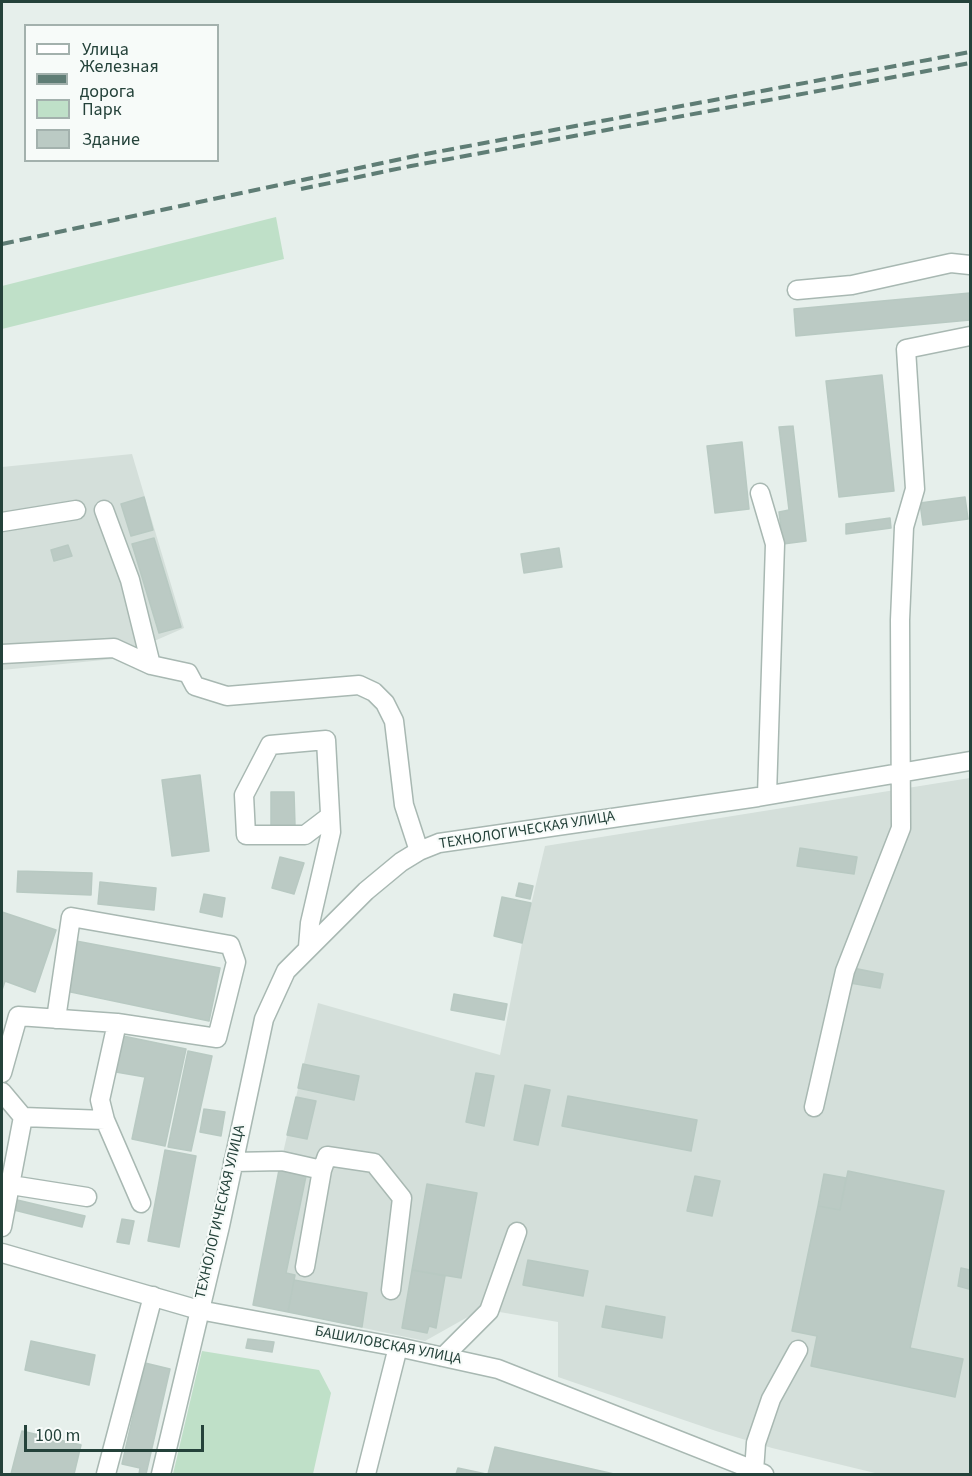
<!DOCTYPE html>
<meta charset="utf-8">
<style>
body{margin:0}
#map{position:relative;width:972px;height:1476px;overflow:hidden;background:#e6efeb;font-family:"Source Sans 3",sans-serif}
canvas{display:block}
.frame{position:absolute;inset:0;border:3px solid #24423a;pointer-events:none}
.legend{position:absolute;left:24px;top:24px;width:195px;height:138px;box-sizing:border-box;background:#f7fbf9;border:2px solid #a3b1ad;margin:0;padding:8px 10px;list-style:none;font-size:18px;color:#24423a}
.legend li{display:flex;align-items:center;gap:12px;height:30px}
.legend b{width:30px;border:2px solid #a3b1ad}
.scale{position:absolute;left:24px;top:1425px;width:180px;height:27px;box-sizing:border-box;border:3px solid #24423a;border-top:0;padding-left:8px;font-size:18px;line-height:21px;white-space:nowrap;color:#24423a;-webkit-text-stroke:4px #f7fbf9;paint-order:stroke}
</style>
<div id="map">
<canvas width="972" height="1476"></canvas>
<div class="frame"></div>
<ul class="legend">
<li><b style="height:8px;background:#fff"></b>Улица</li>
<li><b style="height:8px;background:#5f7d75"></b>Железная дорога</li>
<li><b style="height:16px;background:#bfe0c8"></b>Парк</li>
<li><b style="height:16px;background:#bbcac4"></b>Здание</li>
</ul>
<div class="scale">100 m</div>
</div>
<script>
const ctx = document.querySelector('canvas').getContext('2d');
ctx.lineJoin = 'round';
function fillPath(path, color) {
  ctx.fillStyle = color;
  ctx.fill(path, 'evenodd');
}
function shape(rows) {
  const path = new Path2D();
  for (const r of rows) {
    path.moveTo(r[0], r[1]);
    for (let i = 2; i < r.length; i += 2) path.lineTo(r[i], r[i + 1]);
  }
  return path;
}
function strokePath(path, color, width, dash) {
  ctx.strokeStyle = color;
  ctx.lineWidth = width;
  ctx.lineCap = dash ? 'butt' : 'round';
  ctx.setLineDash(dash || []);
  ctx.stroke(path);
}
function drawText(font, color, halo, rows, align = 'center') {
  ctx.font = font + ' "Source Sans 3",sans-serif';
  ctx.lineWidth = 4.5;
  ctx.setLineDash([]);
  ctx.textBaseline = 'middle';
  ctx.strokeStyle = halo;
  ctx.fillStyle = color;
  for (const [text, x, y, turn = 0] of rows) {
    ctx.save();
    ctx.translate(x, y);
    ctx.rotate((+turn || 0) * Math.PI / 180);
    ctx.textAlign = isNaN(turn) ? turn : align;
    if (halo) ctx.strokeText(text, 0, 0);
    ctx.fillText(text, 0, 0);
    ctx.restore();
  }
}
const built = shape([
 [132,454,184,628,113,659,2,670,2,467],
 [970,778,970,1474,879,1474,772,1448,716,1431,558,1377,558,1322,482,1309,425,1341,288,1312,279,1170,318,1003,500,1055,522,943,545,846]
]);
const green = shape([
 [276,217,284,259,2,329,2,286],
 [202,1351,319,1370,331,1393,313,1474,173,1474]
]);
const building = shape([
 [970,293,970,320,796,336,794,309,970,293],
 [882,375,894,491,839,497,826,381,882,375],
 [793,426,806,541,783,544,779,512,789,510,779,427,793,426],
 [742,442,749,509,715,513,707,446,742,442],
 [144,497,153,530,131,536,121,504,144,497],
 [965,497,968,519,923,525,920,503,965,497],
 [890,518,891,528,846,534,846,524,890,518],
 [154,538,181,627,159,633,132,544,154,538],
 [68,545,72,556,54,561,51,550,68,545],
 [559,548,562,567,524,573,521,554,559,548],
 [200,775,209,851,172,856,162,780,200,775],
 [271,792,294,792,295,826,271,827,271,792],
 [800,848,857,857,854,874,797,866,800,848],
 [280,857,304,863,294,894,272,888,280,857],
 [18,871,92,873,91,895,17,892,18,871],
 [100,882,156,888,154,910,98,904,100,882],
 [519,883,533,886,530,899,516,896,519,883],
 [204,894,225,898,222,917,200,912,204,894],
 [502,897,531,903,522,943,494,936,502,897],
 [2,912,56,930,35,992,5,981,2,990,2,912],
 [76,941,220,968,209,1021,66,991,76,941],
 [853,968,883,974,880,988,850,983,853,968],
 [454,994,507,1004,504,1020,451,1010,454,994],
 [123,1036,186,1049,165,1146,132,1139,145,1077,116,1072,123,1036],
 [188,1051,212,1056,191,1151,168,1147,188,1051],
 [303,1064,359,1076,354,1100,298,1088,303,1064],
 [476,1073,494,1076,484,1126,466,1122,476,1073],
 [525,1085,550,1090,538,1145,514,1140,525,1085],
 [568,1096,697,1120,691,1151,562,1126,568,1096],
 [296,1097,316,1101,307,1139,287,1135,296,1097],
 [204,1109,225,1112,221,1136,200,1132,204,1109],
 [165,1150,196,1156,179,1247,148,1241,165,1150],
 [279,1170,306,1176,286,1273,295,1275,288,1312,253,1305,279,1170],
 [848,1171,944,1191,910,1348,963,1359,955,1397,811,1366,817,1336,792,1331,818,1206,840,1210,848,1171],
 [824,1174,846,1178,840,1210,818,1206,824,1174],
 [695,1176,720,1181,712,1216,687,1211,695,1176],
 [427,1184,477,1193,461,1278,412,1270,427,1184],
 [13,1199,85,1216,82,1227,10,1209,13,1199],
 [122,1219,134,1221,129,1244,117,1242,122,1219],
 [528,1260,588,1271,583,1296,523,1285,528,1260],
 [961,1268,970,1270,969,1289,958,1286,961,1268],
 [412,1270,445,1276,436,1328,429,1326,427,1333,402,1328,412,1270],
 [294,1280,367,1293,362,1327,288,1312,294,1280],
 [606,1306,665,1317,662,1338,602,1327,606,1306],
 [248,1339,274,1342,272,1352,246,1348,248,1339],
 [31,1341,95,1355,89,1385,25,1370,31,1341],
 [145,1363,170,1369,146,1474,139,1474,140,1468,122,1464,145,1363],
 [22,1431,81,1445,74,1474,11,1474,22,1431],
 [495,1447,614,1474,488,1474,495,1447],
 [458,1468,486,1474,456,1474,458,1468]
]);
const minor = shape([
 [797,290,852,285,951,263,970,265],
 [760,493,775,544,767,795],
 [104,510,130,580,151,665],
 [2,522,76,510],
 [2,654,114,648,151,665,188,673,195,686,227,696,359,685,374,692,385,703,394,721,404,805,419,851],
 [308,947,310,923,331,832,326,740,270,745,244,795,246,835,305,835,330,816],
 [2,1073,18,1016,117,1023,217,1038,236,962,230,945,71,917,56,1019],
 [2,1092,23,1117,2,1227],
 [814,1107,845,971,901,828,900,620,904,527,915,489,906,349,970,336],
 [23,1117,105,1120,100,1100,117,1023],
 [105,1120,141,1203],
 [233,1162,282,1161,322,1170,327,1156,374,1163,402,1198,391,1290],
 [11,1185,87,1197],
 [2,1253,199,1310,398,1347,498,1369,764,1474],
 [305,1267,322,1170],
 [443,1357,489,1311,517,1232],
 [754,1471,756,1443,771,1399,798,1350],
 [106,1474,153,1296],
 [161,1474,220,1226,264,1019,286,971,366,891,401,862,419,851,439,843,758,797,970,761],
 [366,1474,398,1347]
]);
const rail = shape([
 [301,189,411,166,970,63],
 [2,244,415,156,970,52]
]);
const streetNames = [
 ["ТЕХНОЛОГИЧЕСКАЯ УЛИЦА",527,831,-9],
 ["ТЕХНОЛОГИЧЕСКАЯ УЛИЦА",221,1212,-77],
 ["БАШИЛОВСКАЯ УЛИЦА",388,1346,11]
];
fillPath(built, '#d4dfda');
fillPath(green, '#bfe0c8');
fillPath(building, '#bbcac4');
strokePath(building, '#b8c9c2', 1.5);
strokePath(minor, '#a8b8b2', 21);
strokePath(minor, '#fff', 18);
strokePath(rail, '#5f7d75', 4, [12, 6]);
drawText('15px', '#24423a', '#f7fbf9', streetNames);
</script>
